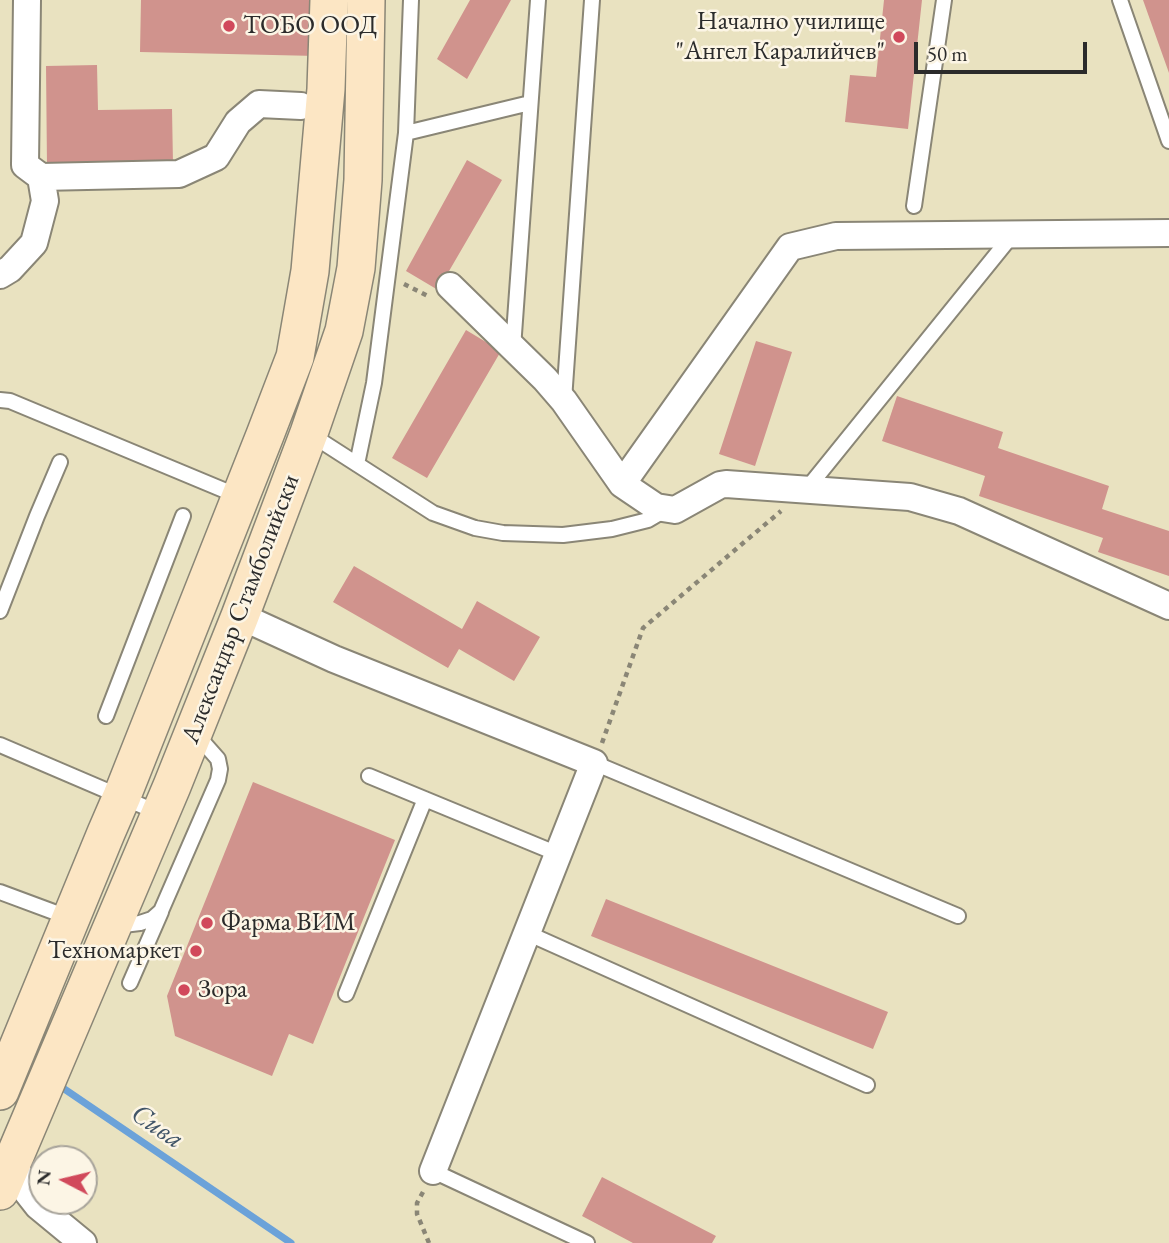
<!DOCTYPE html>
<meta charset="utf-8">
<style>
body{margin:0}
#map{position:relative;width:1169px;height:1243px;overflow:hidden;background:#e9e2c0;font-family:"EB Garamond",serif}
canvas{display:block}
.north{position:absolute;left:28px;top:1145px;width:70px;height:70px;box-sizing:border-box;background:#fcf5e5;border:2px solid #a8a49b;border-radius:50%;rotate:277deg;font-size:19px;font-weight:700;line-height:28px;text-align:center;color:#2b2b2b}
.north::after{content:'';display:block;margin:auto;width:24px;height:32px;background:#d1495b;clip-path:polygon(50% 0,100% 100%,50% 72%,0 100%)}
.scale{position:absolute;left:914px;top:42px;width:173px;height:32px;box-sizing:border-box;border:4px solid #2b2b2b;border-top:0;padding-left:9px;font-size:21px;line-height:24px;white-space:nowrap;color:#2b2b2b;-webkit-text-stroke:5px #fcf5e5;paint-order:stroke}
</style>
<div id="map">
<canvas width="1169" height="1243"></canvas>
<div class="north">N</div>
<div class="scale">50 m</div>
</div>
<script>
const ctx = document.querySelector('canvas').getContext('2d');
ctx.lineJoin = 'round';
function shape(rows) {
  const path = new Path2D();
  for (const r of rows) {
    path.moveTo(r[0], r[1]);
    for (let i = 2; i < r.length; i += 2) path.lineTo(r[i], r[i + 1]);
  }
  return path;
}
function strokePath(path, color, width, dash) {
  ctx.strokeStyle = color;
  ctx.lineWidth = width;
  ctx.lineCap = dash ? 'butt' : 'round';
  ctx.setLineDash(dash || []);
  ctx.stroke(path);
}
function fillPath(path, color) {
  ctx.fillStyle = color;
  ctx.fill(path, 'evenodd');
}
function drawText(font, color, halo, rows, align = 'center') {
  ctx.font = font + ' "EB Garamond",serif';
  ctx.lineWidth = 5;
  ctx.setLineDash([]);
  ctx.textBaseline = 'middle';
  ctx.strokeStyle = halo;
  ctx.fillStyle = color;
  for (const [text, x, y, turn = 0] of rows) {
    ctx.save();
    ctx.translate(x, y);
    ctx.rotate((+turn || 0) * Math.PI / 180);
    ctx.textAlign = isNaN(turn) ? turn : align;
    if (halo) ctx.strokeText(text, 0, 0);
    ctx.fillText(text, 0, 0);
    ctx.restore();
  }
}
const stream = shape([
 [57,1084,291,1243]
]);
const building = shape([
 [141,0,318,0,317,56,140,52],
 [470,0,511,0,467,79,437,59],
 [884,0,922,0,908,129,845,122,850,75,876,77],
 [1143,0,1169,0,1169,73],
 [97,65,98,110,172,109,173,164,47,166,46,66],
 [467,160,502,180,438,290,406,271],
 [466,330,501,351,427,478,392,458],
 [756,341,792,352,755,466,719,454],
 [897,396,1003,432,998,448,1109,486,1102,509,1169,531,1169,576,1098,552,1103,538,979,496,985,476,882,441],
 [354,566,462,629,477,601,540,637,514,681,459,649,448,668,333,602],
 [253,782,395,840,313,1044,289,1034,272,1076,175,1036,167,996],
 [606,899,888,1012,873,1049,591,936],
 [602,1177,716,1236,712,1243,633,1243,582,1216]
]);
const path = shape([
 [404,284,430,297],
 [602,743,643,628,781,511],
 [423,1192,417,1203,417,1214,429,1243]
]);
const service = shape([
 [1120,0,1169,141],
 [406,133,530,103],
 [914,206,944,0],
 [513,348,538,0],
 [0,400,10,401,238,496],
 [564,400,592,0],
 [310,434,433,513,475,528,503,533,563,535,612,529,648,520,665,510],
 [357,464,374,383,406,133,411,0],
 [806,490,1013,234],
 [0,611,37,516,60,462],
 [106,716,183,516],
 [0,745,159,813],
 [594,763,958,916],
 [369,776,558,854],
 [0,892,70,918],
 [115,926,140,923,152,919,161,911,218,780,220,769,218,759,195,733],
 [527,933,867,1085],
 [130,983,161,912],
 [346,994,425,799],
 [433,1171,587,1243]
]);
const minor = shape([
 [27,0,25,165,41,177],
 [0,275,10,269,34,243,45,201,41,177,179,174,216,157,238,122,259,104,301,106],
 [450,286,545,379,564,401,622,484,656,507,675,510,720,485,726,484,910,497,959,511,1169,606],
 [622,484,790,247,836,236,1169,233],
 [240,616,334,659,594,763,433,1171],
 [1,1157,9,1168,21,1177,27,1192,38,1206,83,1243]
]);
const secondary = shape([
 [0,1091,106,833,122,796,265,435,295,357,310,271,326,89,329,0],
 [0,1191,172,786,240,616,309,433,344,331,356,268,363,180,366,0]
]);
const markers = [
 [229,26,7,"#d1495b"],
 [899,37,7,"#d1495b"],
 [207,923,7,"#d1495b"],
 [196,951,7,"#d1495b"],
 [184,990,7,"#d1495b"]
];
const poiNames = [
 ["Начално училище",885,22,"right"],
 ["\"Ангел Каралийчев\"",885,52,"right"],
 ["ТОБО ООД",243,26],
 ["Фарма ВИМ",221,923],
 ["Техномаркет",182,951,"right"],
 ["Зора",198,990]
];
const streetNames = [
 ["Александър Стамболийски",241,609,-69]
];
const waterNames = [
 ["Сива",157,1127,34]
];
strokePath(stream, '#6ba2d9', 7);
fillPath(building, '#d0938d');
strokePath(service, '#8a8676', 18);
strokePath(minor, '#8a8676', 30);
strokePath(secondary, '#8a8676', 40);
strokePath(path, '#8a8676', 4.5, [5, 5]);
strokePath(service, '#fff', 14);
strokePath(minor, '#fff', 26);
strokePath(secondary, '#fce6c4', 37);
for (const [x, y, r, color] of markers) {
  const dot = new Path2D();
  dot.arc(x, y, r, 0, 2 * Math.PI);
  ctx.fillStyle = color;
  ctx.fill(dot);
  strokePath(dot, '#fcf5e5', 2.5);
}
drawText('26px', '#2b2b2b', '#fcf5e5', poiNames, 'left');
drawText('26px', '#2b2b2b', '#fcf5e5', streetNames);
drawText('italic 28px', '#415568', '#fcf5e5', waterNames);
</script>
